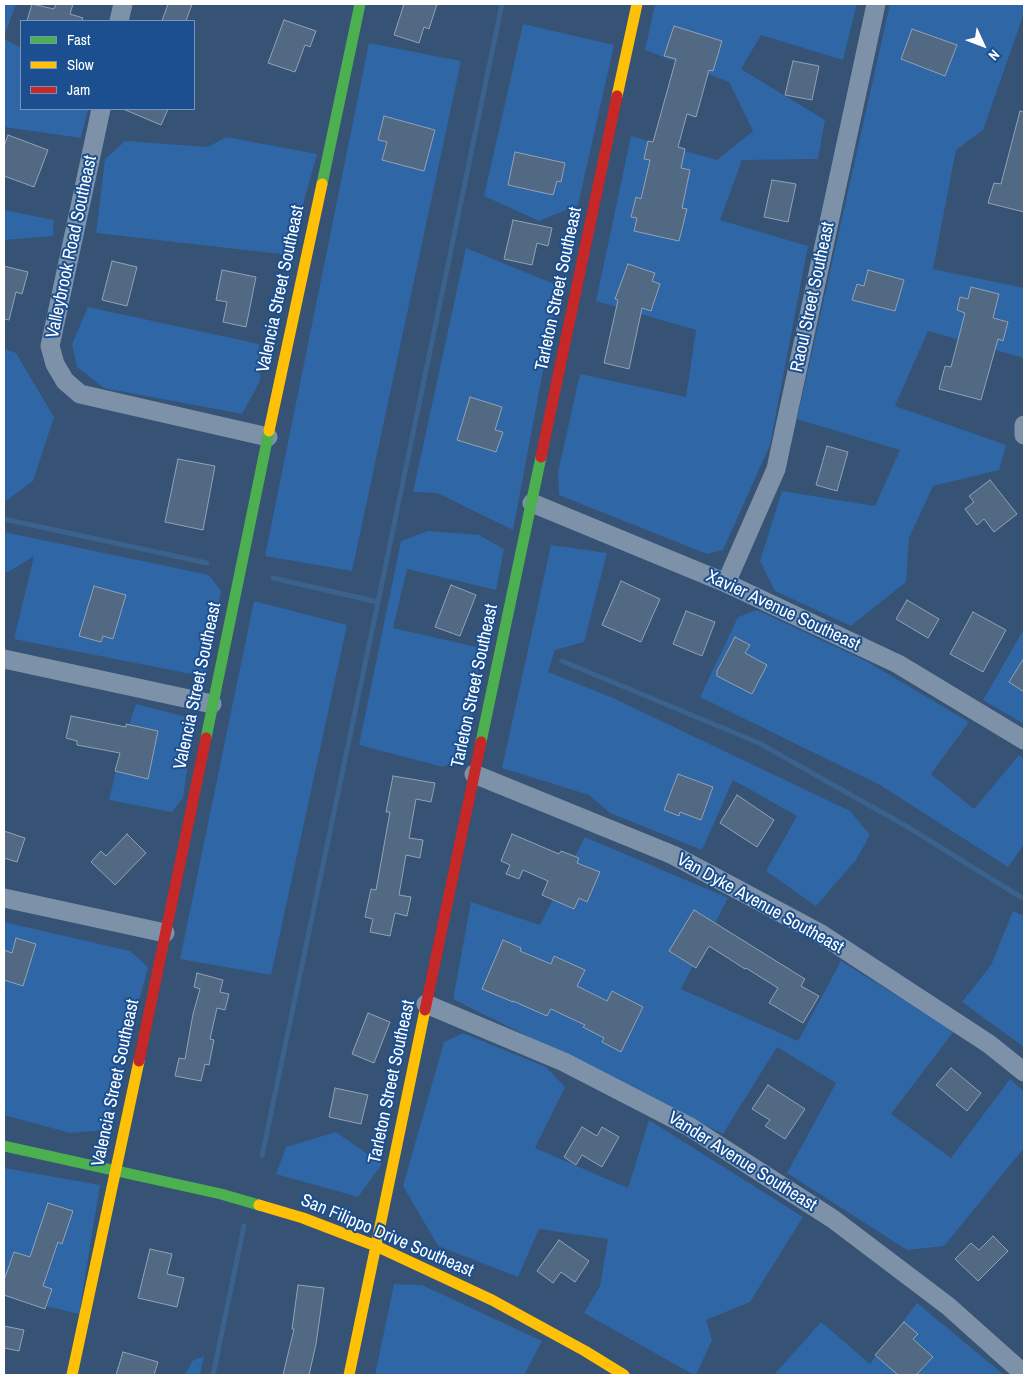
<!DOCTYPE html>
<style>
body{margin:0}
#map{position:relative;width:1028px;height:1379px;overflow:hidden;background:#365274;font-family:"Archivo Narrow",sans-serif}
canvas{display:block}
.frame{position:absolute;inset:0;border:5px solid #fff;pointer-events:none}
.legend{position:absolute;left:20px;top:20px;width:175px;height:90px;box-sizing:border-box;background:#1b4f8f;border:1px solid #7695bc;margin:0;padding:6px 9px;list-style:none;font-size:15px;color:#fff}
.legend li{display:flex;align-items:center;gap:10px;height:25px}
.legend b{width:25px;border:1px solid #7695bc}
.north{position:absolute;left:958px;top:20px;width:50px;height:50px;-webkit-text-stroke:4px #1b4f8f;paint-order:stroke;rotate:133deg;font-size:14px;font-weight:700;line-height:20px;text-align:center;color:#fff}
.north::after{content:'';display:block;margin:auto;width:18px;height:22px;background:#fff;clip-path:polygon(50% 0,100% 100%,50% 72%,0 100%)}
</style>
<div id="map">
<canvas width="1028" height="1379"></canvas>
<div class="frame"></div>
<ul class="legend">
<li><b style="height:6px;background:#4caf50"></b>Fast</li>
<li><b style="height:6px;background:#ffc107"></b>Slow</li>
<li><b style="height:6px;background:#c62828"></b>Jam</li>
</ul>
<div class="north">N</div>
</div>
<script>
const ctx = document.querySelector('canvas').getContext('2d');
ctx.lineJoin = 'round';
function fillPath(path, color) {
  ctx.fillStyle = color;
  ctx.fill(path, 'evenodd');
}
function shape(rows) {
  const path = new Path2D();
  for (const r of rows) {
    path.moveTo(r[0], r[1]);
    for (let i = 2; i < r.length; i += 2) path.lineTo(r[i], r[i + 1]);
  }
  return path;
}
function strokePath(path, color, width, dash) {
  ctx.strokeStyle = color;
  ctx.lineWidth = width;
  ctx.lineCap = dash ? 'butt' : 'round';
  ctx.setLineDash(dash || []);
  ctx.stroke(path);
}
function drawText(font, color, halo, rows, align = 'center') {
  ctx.font = font + ' "Archivo Narrow",sans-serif';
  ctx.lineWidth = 4;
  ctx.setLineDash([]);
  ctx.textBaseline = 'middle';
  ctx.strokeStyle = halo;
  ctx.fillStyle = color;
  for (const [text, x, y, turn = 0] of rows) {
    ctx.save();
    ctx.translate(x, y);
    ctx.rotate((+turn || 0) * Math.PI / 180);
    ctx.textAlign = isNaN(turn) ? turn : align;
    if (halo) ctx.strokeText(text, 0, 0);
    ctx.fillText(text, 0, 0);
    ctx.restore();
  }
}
const green = shape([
 [4,4,16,4,4,37],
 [655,4,857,4,843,60,761,35,741,69,825,120,818,159,742,160,720,220,808,246,770,445,723,550,707,554,559,495,558,472,580,374,686,397,696,330,596,301,631,136,717,160,753,131,729,82,645,50],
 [890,4,1024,4,1024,13,983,130,956,150,933,269,1024,288,1024,358,928,331,895,406,1006,445,999,470,933,486,909,538,906,582,851,626,775,591,760,561,782,491,875,506,900,450,797,419],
 [523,24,614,45,578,205,539,221,484,196],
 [4,39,21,48,21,109,88,109,81,138,4,127],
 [369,43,461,61,352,571,265,556],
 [226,137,317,154,289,255,96,233,105,159,125,141,208,147],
 [4,210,54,220,53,236,4,240],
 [466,248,559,286,513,530,437,493,413,492],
 [88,307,259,344,260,381,242,414,104,388,77,367,72,344],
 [4,349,16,353,54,417,33,481,4,502],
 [428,531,479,535,504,549,496,590,407,569,393,628,481,648,467,754,443,767,359,745,401,541],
 [4,532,209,575,221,591,206,677,14,639,34,556,10,571,4,573],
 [551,545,607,553,584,642,555,650,548,672,613,698,850,811,870,835,856,860,816,906,766,871,797,816,733,780,702,850,610,813,589,795,502,768],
 [254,601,347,625,271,975,180,959],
 [757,610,866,661,969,722,931,774,974,809,1019,755,1024,759,1024,844,1008,867,880,785,700,697,738,617],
 [1024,629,1024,724,983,700],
 [136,704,186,717,193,727,183,798,172,812,109,800,122,745],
 [585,837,728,898,681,989,798,1041,841,961,954,1031,891,1114,951,1158,1010,1079,1024,1092,1024,1148,944,1246,907,1250,787,1173,836,1083,777,1047,723,1134,453,999,471,902,540,925],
 [1013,911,1024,916,1024,1047,962,1002,991,965],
 [4,922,130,951,148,967,105,1130,70,1133,4,1115],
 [463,1033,546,1067,565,1087,535,1148,628,1188,649,1120,803,1217,750,1302,706,1320,712,1340,696,1375,694,1375,584,1313,600,1286,608,1239,539,1229,518,1277,438,1246,403,1186,444,1042],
 [336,1132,382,1164,358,1197,276,1174,286,1147],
 [4,1168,100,1185,79,1314,4,1296],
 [394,1284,422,1285,542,1341,524,1375,375,1375],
 [917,1303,1004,1375,774,1375,821,1322,870,1364],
 [204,1356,200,1375,185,1375,192,1361]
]);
const stream = shape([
 [4,519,207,563],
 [273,578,378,602],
 [562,661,759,743,906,826,1024,899],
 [262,1156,378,602,502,4],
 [213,1375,244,1226]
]);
const building = shape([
 [32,4,54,9,56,4,73,4,70,14,83,18,82,21,27,21,32,4],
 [168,4,192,4,186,21,162,21,168,4],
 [404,4,437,4,429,29,424,27,419,43,394,35,404,4],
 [284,20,316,31,310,47,305,45,295,72,268,63,284,20],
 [674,26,722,41,713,71,709,70,696,117,687,114,678,147,685,149,681,168,690,170,682,208,687,209,679,241,634,231,637,218,631,217,636,197,641,199,650,160,644,159,648,141,653,142,676,59,664,56,674,26],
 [912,29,957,45,945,76,901,59,912,29],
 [793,61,819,66,812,100,785,95,793,61],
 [123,109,168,109,161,125,123,109],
 [1020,111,1024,112,1024,212,988,203,994,183,1001,184,1020,111],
 [384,116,435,130,424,171,382,160,387,142,378,140,384,116],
 [8,135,48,150,34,187,4,176,4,146,8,135],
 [515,152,565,163,561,182,557,181,553,195,508,185,515,152],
 [772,180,796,184,788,222,764,217,772,180],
 [513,220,552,228,548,246,537,243,532,265,504,259,513,220],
 [112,261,137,267,127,306,102,300,112,261],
 [628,264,655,273,652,281,660,284,651,311,642,308,629,369,604,363,618,300,615,299,628,264],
 [4,266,28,272,22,294,16,292,9,320,4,319,4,266],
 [222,270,256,277,246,327,223,322,227,302,216,300,222,270],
 [868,270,904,280,895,311,852,300,857,284,864,286,868,270],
 [971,287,999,294,993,318,1008,322,1003,341,998,339,981,400,939,389,945,366,951,367,965,313,957,310,960,297,968,299,971,287],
 [470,397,502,407,495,430,503,432,496,452,457,440,470,397],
 [827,446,848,452,837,491,816,485,827,446],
 [178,459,215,466,203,530,165,522,178,459],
 [990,480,1017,514,994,532,984,519,977,525,965,509,974,502,969,496,990,480],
 [621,581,660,599,641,642,602,625,621,581],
 [451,585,476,595,460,636,435,627,451,585],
 [94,586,126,595,113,639,103,636,101,642,79,636,94,586],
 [907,600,939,619,928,638,896,619,907,600],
 [686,611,715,622,702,656,673,644,686,611],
 [973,612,1006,630,983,672,950,654,973,612],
 [735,637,750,645,745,653,767,665,752,694,717,676,717,671,735,637],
 [1024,658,1024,692,1009,682,1024,658],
 [71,716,126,727,126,724,158,731,148,779,115,771,120,753,77,745,77,741,66,738,71,716],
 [678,774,713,787,701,820,680,812,679,816,664,810,678,774],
 [393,776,435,783,431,802,416,799,409,838,423,840,420,858,406,855,399,895,411,897,407,916,395,913,390,936,370,932,373,919,365,917,371,889,376,890,390,812,386,812,393,776],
 [737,795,774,820,757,847,720,823,737,795],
 [4,831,25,838,17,862,4,858,4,831],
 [127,834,146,853,115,885,91,862,101,851,106,856,127,834],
 [512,834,559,854,561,851,579,858,577,863,600,872,587,902,579,898,574,909,542,895,548,881,523,870,519,879,506,874,510,865,501,861,512,834],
 [694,910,805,979,801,986,819,996,803,1023,769,1003,778,988,746,968,745,969,709,946,696,968,669,951,694,910],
 [16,938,36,944,23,986,4,980,4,950,12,953,16,938],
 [503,940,521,948,520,951,551,964,554,956,585,970,577,986,607,1001,612,991,643,1007,621,1052,602,1042,604,1038,583,1027,585,1025,551,1009,547,1016,513,1001,513,1002,482,989,503,940],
 [197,973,223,980,220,992,229,994,225,1010,217,1008,210,1039,214,1040,209,1065,205,1064,201,1081,175,1076,179,1058,185,1059,193,1014,200,989,194,987,197,973],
 [368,1013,390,1022,374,1063,352,1054,368,1013],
 [951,1068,981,1093,967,1111,936,1085,951,1068],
 [768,1085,805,1109,785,1139,765,1126,770,1120,752,1109,768,1085],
 [335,1088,368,1095,361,1124,329,1117,335,1088],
 [582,1127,597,1136,602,1127,619,1137,602,1167,582,1155,576,1165,564,1157,582,1127],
 [48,1203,73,1211,62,1244,58,1242,43,1286,52,1289,45,1309,4,1295,4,1280,14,1252,30,1257,48,1203],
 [993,1236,1008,1251,978,1281,955,1259,971,1243,979,1250,993,1236],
 [559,1240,589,1261,575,1282,561,1272,553,1283,537,1271,559,1240],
 [150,1249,172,1254,167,1274,184,1278,177,1307,138,1298,150,1249],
 [298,1285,324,1288,316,1344,309,1375,283,1375,294,1329,292,1329,298,1285],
 [904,1322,918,1334,913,1339,933,1357,916,1375,898,1375,875,1355,904,1322],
 [4,1326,24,1330,19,1351,4,1348,4,1326],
 [123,1352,158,1362,154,1375,116,1375,123,1352]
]);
const street = shape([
 [119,21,123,4],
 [101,109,50,346,55,364,65,381,80,394,268,437],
 [1024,425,1024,435],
 [532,503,726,583,898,664,1024,740],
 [726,583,776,469,876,4],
 [4,659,212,704],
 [474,774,673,855,821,934,989,1044,1024,1072],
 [4,898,165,933],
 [426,1004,564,1062,690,1127,833,1219,948,1306,1024,1374]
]);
const fast = shape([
 [322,184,360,4],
 [206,738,269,431],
 [481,742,541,457],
 [4,1146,221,1194,259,1205]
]);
const slow = shape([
 [617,96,637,4],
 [269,431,322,184],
 [259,1205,303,1218,376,1246,492,1300,585,1351,624,1375],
 [72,1375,139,1061],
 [349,1375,425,1010]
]);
const jam = shape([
 [541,457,617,96],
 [425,1010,481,742],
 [139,1061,206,738]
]);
const streetNames = [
 ["Valleybrook Road Southeast",72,247,-78],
 ["Valencia Street Southeast",281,289,-78],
 ["Tarleton Street Southeast",559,289,-78],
 ["Raoul Street Southeast",813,297,-78],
 ["Xavier Avenue Southeast",783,611,25],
 ["Valencia Street Southeast",198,686,-78],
 ["Tarleton Street Southeast",475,686,-78],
 ["Van Dyke Avenue Southeast",760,904,29],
 ["Tarleton Street Southeast",392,1082,-78],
 ["Valencia Street Southeast",116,1083,-78],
 ["Vander Avenue Southeast",742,1162,32],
 ["San Filippo Drive Southeast",387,1236,23]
];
fillPath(green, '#2f66a5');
strokePath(stream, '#3b618d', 5);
fillPath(building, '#526984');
strokePath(building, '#92a2b6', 1);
strokePath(street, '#7d92a8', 19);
strokePath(fast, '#4caf50', 11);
strokePath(slow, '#ffc107', 11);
strokePath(jam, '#c62828', 11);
drawText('18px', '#fff', '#1b4f8f', streetNames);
</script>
